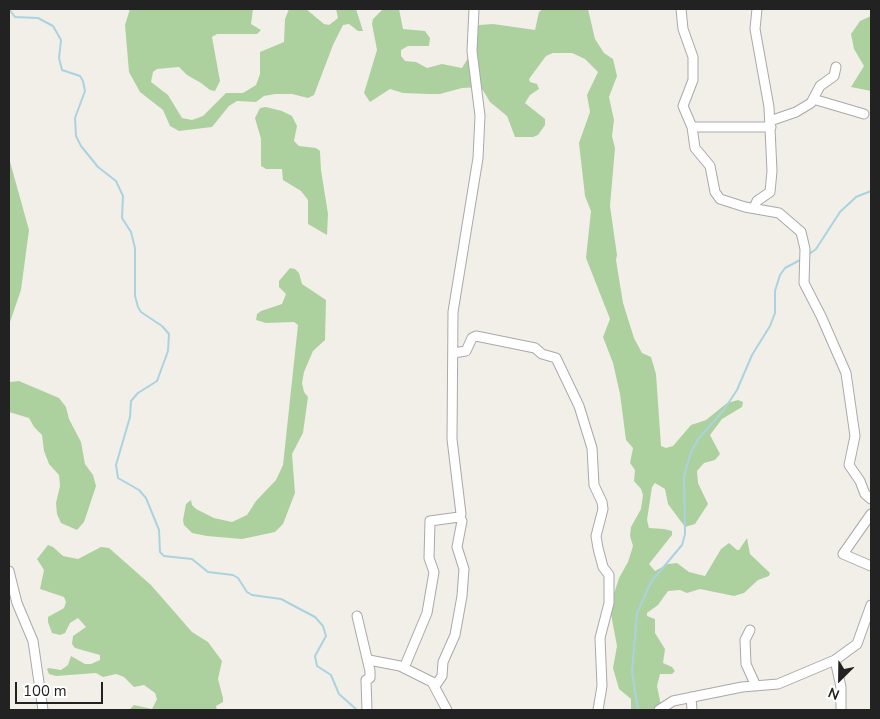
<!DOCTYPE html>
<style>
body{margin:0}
#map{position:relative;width:880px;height:719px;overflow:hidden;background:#f2efe9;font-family:"Nunito Sans",sans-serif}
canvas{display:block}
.frame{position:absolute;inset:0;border:10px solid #222;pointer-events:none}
.north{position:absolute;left:815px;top:654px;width:50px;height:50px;-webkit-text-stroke:4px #fff;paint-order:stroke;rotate:203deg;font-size:14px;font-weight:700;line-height:20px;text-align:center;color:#222}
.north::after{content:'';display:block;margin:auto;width:18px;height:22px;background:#222;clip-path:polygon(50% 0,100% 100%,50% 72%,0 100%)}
.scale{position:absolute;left:15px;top:682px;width:88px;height:22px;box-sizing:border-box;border:2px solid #222;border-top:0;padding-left:6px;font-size:15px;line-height:18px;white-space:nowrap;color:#222;-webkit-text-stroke:4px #fff;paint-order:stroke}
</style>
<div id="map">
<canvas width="880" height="719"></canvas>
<div class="frame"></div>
<div class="north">N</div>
<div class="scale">100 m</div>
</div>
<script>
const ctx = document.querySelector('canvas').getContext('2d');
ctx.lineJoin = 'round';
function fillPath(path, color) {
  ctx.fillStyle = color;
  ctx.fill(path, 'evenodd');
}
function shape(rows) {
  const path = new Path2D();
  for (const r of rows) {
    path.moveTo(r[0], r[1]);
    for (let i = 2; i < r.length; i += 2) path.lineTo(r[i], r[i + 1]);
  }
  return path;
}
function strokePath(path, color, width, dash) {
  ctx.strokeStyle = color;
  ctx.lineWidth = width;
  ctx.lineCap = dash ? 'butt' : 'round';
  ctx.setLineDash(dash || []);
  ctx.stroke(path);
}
const forest = shape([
 [130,9,253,9,251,24,261,30,257,34,217,34,212,37,220,81,215,91,210,90,201,83,187,75,179,67,157,69,153,72,151,82,168,95,182,118,192,120,203,116,226,93,243,93,256,85,260,74,260,52,284,42,285,19,289,9,306,9,324,24,329,25,338,18,336,9,356,9,363,31,358,31,349,24,343,25,333,45,314,95,308,98,292,94,275,94,264,96,256,102,237,101,229,106,212,127,179,131,170,126,163,110,140,92,129,72,125,25],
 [383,9,399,9,403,29,425,31,430,38,429,46,408,46,401,50,401,56,405,61,416,62,427,68,442,64,462,68,474,48,475,32,479,25,493,24,535,30,539,12,543,9,588,9,595,39,604,53,613,59,617,76,609,97,614,120,612,136,615,148,610,206,617,255,616,260,623,303,634,338,642,353,651,357,656,374,661,446,666,448,673,446,691,425,706,420,727,403,738,400,743,402,742,407,722,419,710,435,720,454,715,460,704,463,697,471,698,483,708,504,695,524,685,527,668,504,665,489,655,483,652,487,647,520,649,528,664,529,672,531,672,535,649,564,655,571,668,564,677,563,689,572,705,576,721,549,729,543,737,550,739,550,747,538,750,554,770,573,769,576,758,580,744,593,734,596,700,589,687,593,680,590,668,591,658,605,647,613,647,616,655,619,655,633,665,649,663,663,672,667,675,671,672,674,660,674,657,686,662,710,631,710,631,699,619,689,613,668,617,646,611,614,613,597,619,578,628,562,633,546,630,536,631,527,641,509,643,495,641,489,634,481,635,470,630,463,633,448,626,440,620,394,613,363,603,337,610,319,586,258,591,211,585,196,579,143,590,112,587,95,598,72,585,59,572,53,553,53,546,56,529,79,530,82,537,84,539,89,530,95,525,103,545,119,545,125,538,135,533,137,515,137,507,116,490,102,481,87,462,88,440,94,428,94,403,93,390,89,370,102,364,93,377,50,372,24,373,19],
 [871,16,871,91,851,87,864,66,854,49,851,34,860,21],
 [266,107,282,111,292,116,297,126,294,141,299,146,316,148,320,151,321,170,328,214,327,235,308,224,308,200,301,191,283,180,282,169,266,169,261,166,261,139,255,118,260,108],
 [9,158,29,230,21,290,9,325],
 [290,268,295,269,299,273,302,284,326,300,325,340,313,351,304,372,302,383,304,392,308,397,303,433,292,454,295,493,283,524,275,532,242,539,207,536,192,533,184,525,183,520,186,504,191,500,192,505,196,509,214,518,232,522,247,515,256,501,276,480,283,465,298,325,294,322,266,323,256,320,257,314,261,311,282,304,286,294,279,287,279,281],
 [19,381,59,398,66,407,69,419,81,442,85,464,93,475,96,486,84,522,77,530,61,523,57,514,56,503,60,486,59,475,49,464,44,451,42,435,34,427,29,418,9,412,9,382],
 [48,545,53,547,63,556,78,559,101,547,109,548,151,585,192,632,208,642,222,661,218,679,223,698,223,702,216,706,217,710,129,710,134,705,152,709,157,699,155,693,144,685,134,687,124,677,116,674,103,677,96,673,56,676,49,674,47,669,49,668,61,670,68,665,71,656,85,664,91,664,100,660,100,655,75,648,72,644,73,636,86,627,78,618,70,623,65,633,60,635,52,633,48,622,48,617,64,608,66,602,64,597,40,589,44,570,37,559]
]);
const stream = shape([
 [9,9,15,17,38,18,53,26,61,40,59,58,62,70,80,76,83,81,85,91,75,118,76,136,81,146,98,167,116,181,123,196,122,218,131,232,135,248,135,296,138,307,141,312,162,326,169,334,168,351,157,381,138,393,131,401,130,417,116,465,118,478,139,490,146,498,159,530,160,552,164,556,192,559,208,572,233,575,238,578,247,592,252,595,281,599,315,617,323,626,326,636,315,656,317,666,331,675,339,694,357,710],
 [808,255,816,249,840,212,856,197,871,191],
 [638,710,632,672,637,613,651,582,682,545,685,534,684,476,691,452,699,438,723,411,737,390,752,355,770,326,775,313,775,291,780,275,785,268,802,259]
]);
const minor = shape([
 [681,9,683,29,693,57,693,80,683,106,692,127,695,148,710,166,715,192,720,199,745,207,779,213,801,232,805,249,804,283,821,316,846,373,855,436,849,465,860,481,865,494,871,499],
 [813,99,864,114],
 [770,121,796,112,811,103,820,86,834,76,836,67],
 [692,127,771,127],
 [754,208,757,201,770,192,772,171,769,107,755,29,757,9],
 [453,353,466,351,472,338,476,336,535,348,542,354,556,358,579,406,592,448,594,485,602,502,603,509,596,536,598,548,603,567,609,575,609,603,600,638,602,686,598,710],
 [871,514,843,554,871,566],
 [9,571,17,603,33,641,43,710],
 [357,616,370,671,370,678,366,680,367,710],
 [750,630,745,640,746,664,756,686],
 [369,660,400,666,432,682,447,710],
 [835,660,841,687,841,710],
 [404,668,427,613,434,572,429,558,430,521,459,517,461,514,452,439,453,312,478,158,480,116,472,51,474,9],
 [435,686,442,676,443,662,455,635,462,596,464,569,457,547,462,521,460,517],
 [691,697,692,710],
 [659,710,673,701,742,687,778,684,835,660,857,644,871,605]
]);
fillPath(forest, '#add19e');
strokePath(stream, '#aad3df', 2);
strokePath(minor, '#a9a9a9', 11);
strokePath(minor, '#fff', 9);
</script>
